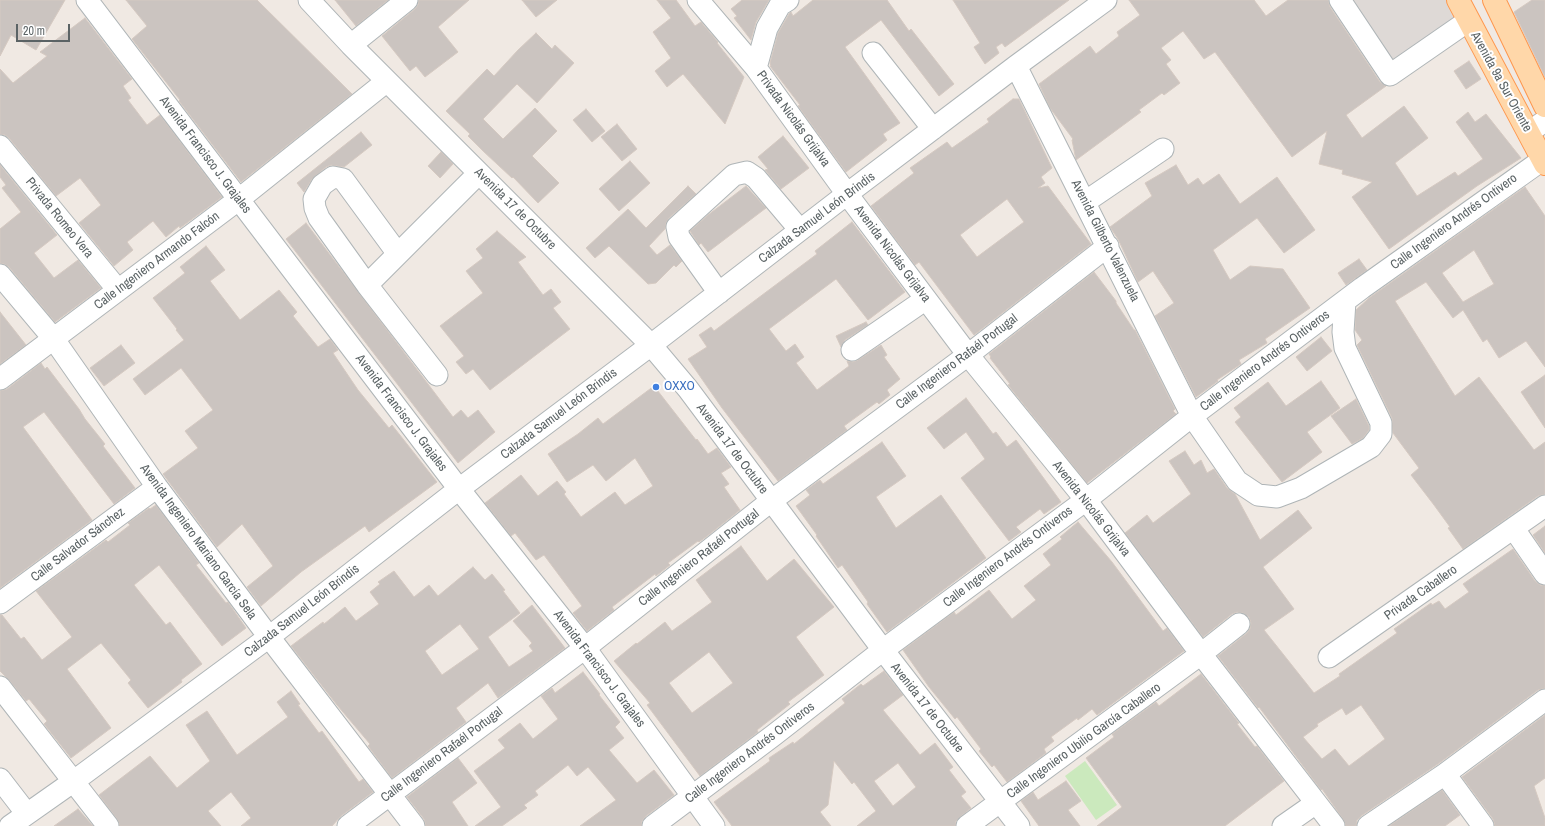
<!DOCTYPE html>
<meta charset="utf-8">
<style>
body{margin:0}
#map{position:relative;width:1545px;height:826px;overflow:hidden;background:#f0e9e3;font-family:"Archivo Narrow",sans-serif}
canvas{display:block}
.scale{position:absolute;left:16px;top:24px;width:54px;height:18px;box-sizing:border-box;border:2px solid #5b6365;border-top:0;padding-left:5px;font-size:12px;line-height:14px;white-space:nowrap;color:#5b6365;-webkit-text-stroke:3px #fff;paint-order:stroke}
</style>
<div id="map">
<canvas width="1545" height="826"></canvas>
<div class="scale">20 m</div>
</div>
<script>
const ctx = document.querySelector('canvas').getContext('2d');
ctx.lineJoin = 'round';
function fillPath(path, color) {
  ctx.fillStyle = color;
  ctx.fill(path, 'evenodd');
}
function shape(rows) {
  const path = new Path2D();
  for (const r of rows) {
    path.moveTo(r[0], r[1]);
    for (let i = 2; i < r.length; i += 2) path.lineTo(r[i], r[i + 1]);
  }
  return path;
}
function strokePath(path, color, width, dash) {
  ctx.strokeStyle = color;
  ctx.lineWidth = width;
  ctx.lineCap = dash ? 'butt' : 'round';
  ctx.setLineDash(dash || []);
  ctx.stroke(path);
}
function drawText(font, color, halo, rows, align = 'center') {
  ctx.font = font + ' "Archivo Narrow",sans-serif';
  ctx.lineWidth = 4;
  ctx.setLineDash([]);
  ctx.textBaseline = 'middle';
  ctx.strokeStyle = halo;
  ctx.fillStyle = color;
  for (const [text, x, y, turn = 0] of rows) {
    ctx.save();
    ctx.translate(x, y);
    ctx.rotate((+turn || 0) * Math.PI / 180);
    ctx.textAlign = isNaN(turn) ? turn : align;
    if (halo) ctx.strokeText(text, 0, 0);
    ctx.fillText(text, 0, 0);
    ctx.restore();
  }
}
const industrial = shape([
 [1348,0,1447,0,1458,21,1391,68]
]);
const green = shape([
 [1085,761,1117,805,1096,820,1065,776]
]);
const building = shape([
 [0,0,65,0,36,50,11,35,0,56,0,0],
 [126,0,257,0,352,94,241,182,179,101,180,100,132,39,147,26,126,0],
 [335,0,388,0,356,26,335,0],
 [419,0,469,0,438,27,458,52,425,77,416,66,410,71,382,36,415,9,418,5,419,0],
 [522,0,557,0,536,17,522,0],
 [657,0,676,0,695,26,701,22,718,42,717,43,744,77,725,124,683,74,667,87,655,71,671,58,653,32,671,18,657,0],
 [742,0,769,0,756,22,751,40,734,18,737,16,731,9,742,0],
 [813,0,887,0,909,31,911,29,954,84,939,96,881,20,845,47,900,123,883,134,887,140,846,172,798,106,800,105,770,66,771,66,770,63,778,33,789,14,791,12,793,16,813,0],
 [953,0,1069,0,1005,47,1002,43,996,47,999,53,985,64,974,47,980,43,953,0],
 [1129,0,1254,0,1266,16,1288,0,1328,0,1330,7,1380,82,1386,86,1346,115,1362,138,1404,106,1428,138,1395,163,1417,196,1455,172,1458,176,1483,159,1456,122,1468,112,1475,122,1486,114,1521,158,1477,186,1389,249,1352,197,1372,182,1342,174,1343,170,1319,164,1327,131,1292,157,1215,52,1204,59,1183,31,1161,48,1171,60,1166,64,1180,83,1164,95,1162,93,1139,110,1141,112,1076,160,1072,140,1073,139,1050,108,1039,84,1090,46,1096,54,1119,36,1117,32,1140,15,1129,0],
 [1532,0,1545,0,1545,77,1514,12,1532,0],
 [85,18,132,79,123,86,131,98,128,100,147,125,160,115,222,197,180,228,179,226,166,237,153,221,127,242,133,250,114,266,79,223,101,205,80,178,56,196,9,138,5,135,0,134,0,69,13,83,47,56,40,52,85,18],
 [536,33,552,49,555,45,574,63,537,103,517,84,483,119,503,139,535,108,557,131,532,156,559,183,538,203,513,177,512,178,483,151,468,136,470,134,446,111,487,69,494,76,518,50,536,33],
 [1469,61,1481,79,1466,89,1454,71,1469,61],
 [1013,99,1019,99,1052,168,1041,177,1045,183,1038,188,1048,186,1091,244,974,335,919,262,915,265,871,206,914,173,910,168,947,142,952,148,989,122,987,119,1013,99],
 [1007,199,1024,222,977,257,960,235,1007,199],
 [586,109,605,131,592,142,573,120,586,109],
 [617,124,637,149,622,161,601,137,617,124],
 [361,132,372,145,344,167,331,165,326,167,312,179,304,192,297,183,361,132],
 [783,136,809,168,781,189,765,170,768,169,758,157,783,136],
 [441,152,453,164,440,178,428,166,441,152],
 [630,161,650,183,619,211,599,189,630,161],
 [0,165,57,235,34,253,54,278,78,260,101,288,55,322,9,267,4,264,0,263,0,229,21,212,2,188,6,185,0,177,0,165],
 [1176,165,1188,185,1198,178,1203,185,1219,174,1240,204,1277,177,1315,230,1284,253,1257,218,1213,250,1230,280,1250,266,1283,269,1310,308,1265,339,1267,343,1239,360,1241,364,1217,380,1218,381,1196,397,1155,316,1174,303,1153,271,1138,282,1118,239,1110,227,1152,196,1145,183,1176,165],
 [688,186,696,194,669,218,666,223,665,229,649,246,657,255,670,245,682,261,676,267,674,265,656,283,648,284,609,246,595,258,586,248,628,209,646,228,688,186],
 [746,186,766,208,708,252,701,243,699,245,690,231,708,215,746,186],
 [1525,187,1545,216,1545,367,1526,341,1499,358,1487,339,1483,342,1463,310,1453,318,1426,282,1395,301,1455,396,1479,377,1534,450,1545,442,1545,494,1538,496,1463,549,1448,528,1450,527,1434,505,1411,475,1419,468,1393,433,1392,418,1357,345,1362,340,1355,330,1356,310,1369,298,1525,187],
 [1474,250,1494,284,1463,302,1442,273,1474,250],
 [852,222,905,292,868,320,836,279,769,329,786,351,795,344,804,357,796,363,817,390,849,366,847,361,853,362,858,360,881,345,887,355,884,357,900,379,887,390,890,395,879,404,877,402,844,426,847,430,778,481,722,408,688,359,707,347,699,335,711,327,714,331,817,254,815,251,852,222],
 [306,223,453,417,461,410,468,418,478,410,495,432,458,463,286,239,306,223],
 [497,231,526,257,518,262,543,295,551,289,561,302,553,308,570,329,490,390,473,369,466,374,456,362,464,356,440,326,483,293,466,271,483,258,476,249,497,231],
 [206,246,225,270,210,281,240,320,279,290,297,312,293,316,318,347,330,339,338,350,333,353,358,390,389,428,392,425,437,482,369,532,365,526,301,572,261,606,247,587,273,566,242,524,217,547,163,474,198,448,185,431,213,410,181,368,145,395,133,379,184,340,176,330,177,329,153,298,185,273,180,267,206,246],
 [1359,259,1367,270,1346,285,1338,273,1359,259],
 [1094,272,1116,301,1116,303,1134,330,1135,330,1175,409,1173,411,1176,414,1087,483,1008,385,1010,384,990,358,991,357,989,354,1094,272],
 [0,312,26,345,0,364,0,312],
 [866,322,868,325,845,340,841,347,836,336,866,322],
 [1321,337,1332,351,1307,371,1296,357,1321,337],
 [121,345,135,363,104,386,90,368,121,345],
 [41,363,45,369,47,367,79,409,85,419,105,444,103,446,135,488,114,504,44,412,23,427,92,520,0,588,0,391,7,389,41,363],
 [1545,375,1545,428,1521,392,1545,375],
 [1321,381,1340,408,1307,432,1322,452,1282,482,1235,422,1241,417,1234,408,1268,382,1286,406,1321,381],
 [654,386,696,440,697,439,708,454,717,448,731,467,721,473,729,484,724,487,740,510,706,537,699,542,698,541,668,563,670,565,656,576,655,574,612,607,614,610,587,631,573,613,582,606,544,555,536,560,515,533,511,536,485,503,521,475,538,496,557,481,566,492,564,494,581,517,615,492,625,505,653,486,635,458,606,481,593,465,567,482,548,454,578,434,598,418,603,424,654,386],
 [966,398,993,434,996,432,1007,447,1016,440,1061,502,1044,514,1040,509,1016,527,1021,532,1009,541,961,478,985,459,966,432,944,449,927,428,966,398],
 [1356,399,1369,426,1369,430,1363,438,1352,444,1331,416,1356,399],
 [882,442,906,476,876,497,896,528,941,495,986,558,887,632,867,604,868,602,842,565,838,568,816,536,817,535,796,506,810,495,806,490,820,480,823,484,882,442],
 [1185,451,1194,465,1201,460,1207,473,1214,469,1227,488,1235,494,1260,540,1298,510,1312,528,1263,567,1294,609,1264,630,1314,693,1340,676,1339,674,1397,633,1394,629,1431,603,1432,605,1439,601,1445,609,1469,592,1463,584,1513,549,1535,581,1540,585,1545,586,1545,688,1538,690,1438,764,1361,816,1357,820,1356,826,1346,826,1343,819,1322,789,1321,790,1259,707,1258,708,1218,656,1247,633,1250,629,1251,623,1249,617,1243,613,1237,612,1232,614,1203,637,1125,533,1147,515,1153,523,1191,494,1169,461,1185,451],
 [1361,705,1385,739,1349,766,1335,749,1322,759,1303,737,1318,726,1317,724,1342,708,1346,715,1361,705],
 [156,505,199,563,196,565,226,603,228,602,246,628,222,646,159,565,134,585,166,625,170,622,202,664,181,680,182,682,148,708,128,683,131,680,101,643,67,669,111,728,71,758,44,724,47,721,29,699,26,701,9,680,0,671,0,615,2,615,21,639,24,637,42,660,72,637,36,591,106,540,108,542,130,525,128,523,149,508,150,509,156,505],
 [1078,522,1112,562,1163,631,1167,628,1184,651,1097,715,1092,709,1078,720,1077,718,1051,737,1054,741,1044,749,1046,753,1007,782,994,765,992,767,979,751,981,749,957,717,955,719,929,687,903,650,954,612,956,615,989,590,1012,619,1036,600,1024,586,1051,565,1043,554,1062,539,1060,537,1078,522],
 [1545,526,1545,553,1533,535,1545,526],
 [741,546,767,581,794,559,834,607,796,637,824,675,788,702,790,704,757,730,758,732,700,776,647,705,650,703,614,661,636,643,637,644,665,622,672,631,712,602,696,580,741,546],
 [709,652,733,683,692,713,669,683,709,652],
 [473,567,485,580,492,574,505,590,503,591,520,613,488,637,509,667,533,651,529,646,532,643,513,621,532,605,565,648,498,698,488,683,456,708,466,722,392,778,368,746,370,744,337,705,291,646,323,622,324,624,345,607,356,621,379,604,370,592,380,584,378,582,394,571,414,597,429,585,438,596,473,567],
 [460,624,479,649,442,675,425,651,460,624],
 [884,671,903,695,883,710,920,755,935,743,953,767,949,770,966,792,961,796,971,808,960,817,956,821,955,826,857,826,876,811,854,782,852,784,834,761,828,805,820,812,831,826,732,826,714,802,770,761,769,758,793,742,794,744,845,703,842,699,861,684,863,686,884,671],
 [898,763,916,787,893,806,874,781,898,763],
 [583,672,600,694,599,695,620,722,615,727,624,738,609,750,637,783,654,770,674,795,646,816,642,821,641,826,580,826,616,800,588,767,577,776,568,765,535,791,538,795,524,805,527,808,502,826,475,826,501,807,474,771,505,748,498,740,520,723,533,739,558,719,541,696,552,688,555,693,583,672],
 [1201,674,1239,723,1237,724,1255,747,1257,746,1284,781,1225,826,1097,826,1122,807,1086,758,1114,737,1112,734,1156,702,1159,706,1201,674],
 [291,691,300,704,298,705,319,733,322,731,359,782,363,779,373,792,341,816,332,826,241,826,251,818,231,792,208,811,221,826,120,826,117,819,99,795,150,756,177,788,210,761,186,725,207,711,237,755,288,717,277,702,291,691],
 [1545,715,1545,778,1534,786,1545,818,1545,826,1495,826,1493,819,1462,777,1545,715],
 [458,758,477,783,452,802,468,826,426,826,424,819,407,797,458,758],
 [1066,781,1081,801,1068,810,1080,826,1039,826,1021,801,1033,792,1038,800,1066,781],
 [1442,790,1460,815,1445,826,1389,826,1442,790],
 [78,809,93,826,54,826,78,809]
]);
const minor = shape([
 [87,0,459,489,585,648,714,826],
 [309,0,351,45,651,345,688,389,883,650,1019,826],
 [698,0,756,68,847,194,968,355,1086,500,1201,654,1334,826],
 [1340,0,1390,75,1468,21],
 [351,45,407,0],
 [873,53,933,129],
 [1016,66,1192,416,1237,481,1258,495,1277,497,1301,488,1371,447,1381,434,1381,423,1345,348,1343,332,1345,301],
 [756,68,767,28,780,5,788,0],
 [1529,132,1545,121],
 [0,146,118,290],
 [1085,202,1163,149],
 [0,275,53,338,157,487,269,637,414,826],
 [367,285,319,218,315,208,314,199,322,185,333,177,343,179,398,254],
 [719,293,679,237,677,227,734,175,747,172,756,178,800,230],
 [852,350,926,299],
 [437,375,367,285,479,173],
 [0,379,238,200,387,81],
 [1514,529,1545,574],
 [0,603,157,487],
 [1329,657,1545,506],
 [0,687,108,826],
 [1445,774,1483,826],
 [0,779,27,814],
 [10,826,74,781,269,637,459,489,651,345,847,194,1016,66,1106,0],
 [348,826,585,648,771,501,968,355,1108,246],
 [653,826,774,735,883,650,1086,500,1192,416,1362,288,1545,158],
 [967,826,1201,654,1239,624],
 [1283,826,1316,803],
 [1368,826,1445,774,1545,700]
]);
const major = shape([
 [1458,0,1545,164],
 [1494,0,1545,106]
]);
const markers = [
 [656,387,4,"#3f7fe0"]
];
const streetNames = [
 ["Avenida 9a Sur Oriente",1501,82,61],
 ["Privada Nicolás Grijalva",793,119,54],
 ["Avenida Francisco J. Grajales",205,155,53],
 ["Avenida 17 de Octubre",515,209,45],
 ["Privada Romeo Vera",59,218,51],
 ["Calzada Samuel León Brindis",817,218,-37],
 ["Calle Ingeniero Andrés Ontivero",1454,222,-36],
 ["Avenida Gilberto Valenzuela",1105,241,63],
 ["Avenida Nicolás Grijalva",892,254,53],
 ["Calle Ingeniero Armando Falcón",157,261,-37],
 ["Calle Ingeniero Andrés Ontiveros",1265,361,-37],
 ["Calle Ingeniero Rafaél Portugal",957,362,-37],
 ["Avenida Francisco J. Grajales",401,413,53],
 ["Calzada Samuel León Brindis",559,414,-37],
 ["Avenida 17 de Octubre",732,449,53],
 ["Avenida Nicolás Grijalva",1091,509,52],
 ["Avenida Ingeniero Mariano García Sela",198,542,54],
 ["Calle Salvador Sánchez",78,545,-37],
 ["Calle Ingeniero Andrés Ontiveros",1008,557,-37],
 ["Calle Ingeniero Rafaél Portugal",699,558,-38],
 ["Privada Caballero",1421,593,-35],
 ["Calzada Samuel León Brindis",302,611,-38],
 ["Avenida Francisco J. Grajales",599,669,53],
 ["Avenida 17 de Octubre",927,708,52],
 ["Calle Ingeniero Ubilio García Caballero",1084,741,-36],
 ["Calle Ingeniero Andrés Ontiveros",750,753,-37],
 ["Calle Ingeniero Rafaél Portugal",442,755,-37]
];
const shopNames = [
 ["OXXO",664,387]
];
fillPath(industrial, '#ded9d6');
fillPath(green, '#cbe9bd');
fillPath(building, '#cbc4c0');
strokePath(building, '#d5c9c1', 1);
strokePath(minor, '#afb5b7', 23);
strokePath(major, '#fe974e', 24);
strokePath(minor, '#fff', 21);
strokePath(major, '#ffd7a9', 22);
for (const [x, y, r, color] of markers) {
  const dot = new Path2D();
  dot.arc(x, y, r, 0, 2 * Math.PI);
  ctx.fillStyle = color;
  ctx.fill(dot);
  strokePath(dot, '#fff', 1.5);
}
drawText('13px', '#5b6365', '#fff', streetNames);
drawText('13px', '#366cbe', '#fff', shopNames, 'left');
</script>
